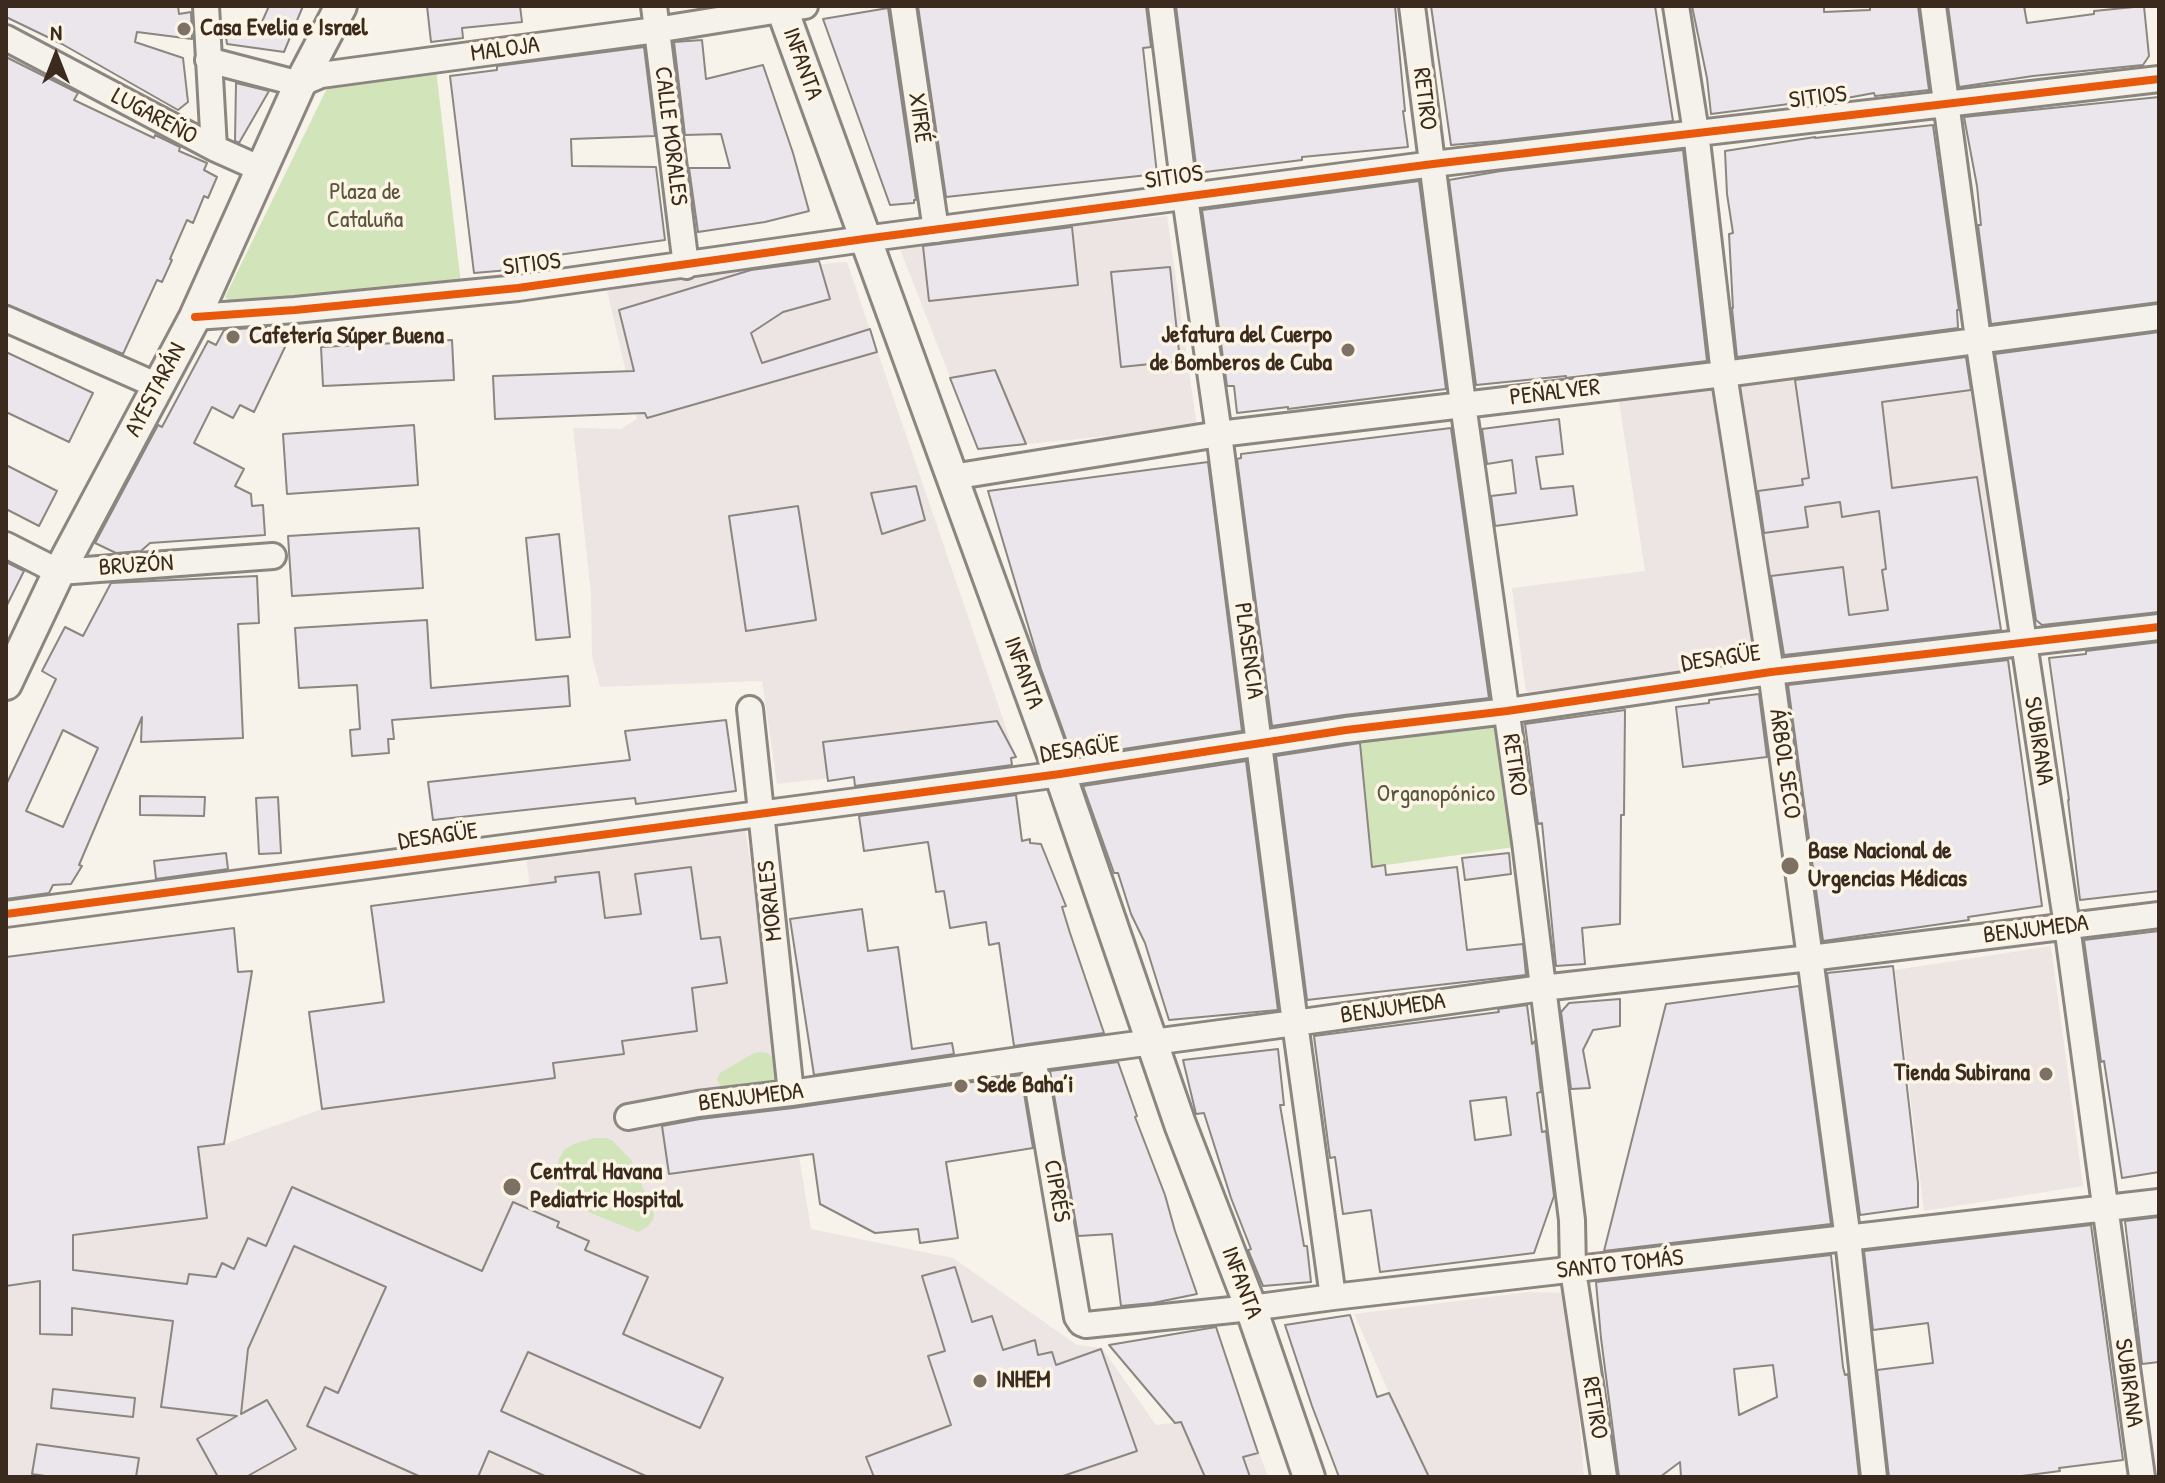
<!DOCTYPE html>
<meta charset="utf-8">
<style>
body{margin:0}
#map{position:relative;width:2165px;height:1483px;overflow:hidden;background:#f7f3ea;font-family:"Patrick Hand",sans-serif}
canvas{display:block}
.frame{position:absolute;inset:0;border:8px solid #3b2a1e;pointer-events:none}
.north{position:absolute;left:16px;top:16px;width:80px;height:80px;-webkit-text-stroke:6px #fcf5e5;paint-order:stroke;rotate:0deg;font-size:22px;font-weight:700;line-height:32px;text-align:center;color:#3b2a1e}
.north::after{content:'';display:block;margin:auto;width:28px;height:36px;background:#3b2a1e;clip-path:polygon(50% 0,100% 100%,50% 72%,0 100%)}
</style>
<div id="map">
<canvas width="2165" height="1483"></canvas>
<div class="frame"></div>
<div class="north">N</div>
</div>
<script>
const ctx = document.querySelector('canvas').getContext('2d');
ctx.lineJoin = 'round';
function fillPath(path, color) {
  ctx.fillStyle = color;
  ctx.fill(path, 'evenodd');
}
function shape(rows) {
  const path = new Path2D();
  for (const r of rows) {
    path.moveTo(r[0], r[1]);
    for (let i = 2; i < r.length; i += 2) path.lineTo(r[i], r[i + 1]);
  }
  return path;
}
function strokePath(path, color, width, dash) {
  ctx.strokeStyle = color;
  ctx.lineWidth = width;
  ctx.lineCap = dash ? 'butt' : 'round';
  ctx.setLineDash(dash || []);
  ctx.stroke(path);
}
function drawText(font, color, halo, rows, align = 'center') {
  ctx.font = font + ' "Patrick Hand",sans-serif';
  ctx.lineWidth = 7;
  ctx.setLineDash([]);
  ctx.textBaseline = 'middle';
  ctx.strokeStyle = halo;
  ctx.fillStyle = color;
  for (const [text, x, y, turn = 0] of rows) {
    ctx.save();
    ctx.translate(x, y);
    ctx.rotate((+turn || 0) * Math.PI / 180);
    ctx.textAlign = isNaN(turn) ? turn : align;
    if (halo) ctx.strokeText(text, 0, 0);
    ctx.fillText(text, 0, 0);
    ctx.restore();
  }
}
const built = shape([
 [1167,216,1197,427,978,449,898,244],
 [847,262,1016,757,777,784,762,681,600,687,592,656,591,594,573,428,621,429,637,419,605,282],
 [1973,348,2000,628,1782,657,1737,377],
 [1718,386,1761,666,1526,692,1512,588,1645,571,1619,401],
 [745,829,811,1229,953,1258,1077,1345,1102,1348,1156,1425,1245,1414,1268,1477,6,1477,6,1171,224,1144,322,1109,555,1078,526,857],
 [2051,946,2083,1186,1924,1211,1895,970],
 [1528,1292,1569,1293,1584,1477,1339,1477,1317,1418,1389,1393,1354,1314]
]);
const green = shape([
 [436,69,461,284,236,306,225,297,331,80],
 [1499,726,1515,847,1372,867,1360,740],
 [759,1052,767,1053,775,1058,779,1064,778,1080,730,1089,721,1088,717,1079,720,1073,754,1053],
 [594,1138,607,1138,613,1141,631,1160,654,1214,653,1220,646,1228,638,1232,586,1211,565,1199,558,1185,556,1170,559,1159,564,1150,574,1144]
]);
const building = shape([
 [6,6,178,6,179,14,191,12,192,39,137,32,135,42,183,58,188,102,178,110,62,44,6,17,6,6],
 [269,6,303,6,284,52,227,44,225,30,261,24,269,6],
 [427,6,520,6,522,22,462,28,463,38,431,42,427,6],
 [918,6,1146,6,1151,47,1143,48,1157,174,946,197,918,6],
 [1176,6,1395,6,1405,111,1403,111,1408,147,1302,157,1302,160,1197,173,1176,6],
 [1431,6,1655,6,1673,121,1498,141,1451,145,1431,6],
 [1692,6,1824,6,1824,12,1870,10,1870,6,1918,6,1929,90,1875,96,1874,93,1836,100,1836,98,1711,114,1707,78,1692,6],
 [1948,6,2024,6,2027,23,2094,14,2094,11,2144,6,2149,56,2143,65,2033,76,1959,87,1948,6],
 [888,8,916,200,914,200,914,203,890,205,823,19,888,8],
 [702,40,706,79,763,65,793,153,809,211,765,222,698,232,689,168,730,168,721,134,685,135,674,42,702,40],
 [644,47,655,136,571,139,572,166,656,167,665,240,558,255,559,260,508,264,509,270,474,273,450,76,497,70,497,66,644,47],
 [6,57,78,93,74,100,154,138,155,135,180,147,179,151,207,163,204,170,217,177,208,198,204,196,193,223,187,220,170,259,172,260,162,282,157,280,123,354,6,304,6,57],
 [236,83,269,91,239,143,235,141,236,83],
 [2159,97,2159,302,1991,324,1978,225,1981,225,1977,186,1964,117,2159,97],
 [1933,125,1959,310,1957,310,1958,328,1737,357,1732,308,1733,308,1729,234,1733,233,1727,194,1725,151,1815,137,1815,138,1933,125],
 [1683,150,1707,361,1566,378,1566,376,1476,385,1449,180,1501,171,1683,150],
 [1419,181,1446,389,1288,409,1288,407,1237,413,1234,386,1227,386,1202,210,1419,181],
 [1072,227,1078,285,929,301,923,246,1072,227],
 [819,261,830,299,783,312,751,333,762,363,870,329,877,352,647,418,645,413,495,419,493,376,634,371,619,310,751,270,819,261],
 [1170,267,1180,361,1121,367,1111,272,1170,267],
 [266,327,266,336,285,336,285,347,254,412,240,405,233,418,212,407,194,443,244,469,235,486,251,494,252,506,263,505,265,535,150,543,141,551,116,553,95,543,158,425,162,427,208,341,216,345,224,330,266,327],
 [2159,332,2159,612,2042,625,2036,620,1995,354,2159,332],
 [452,340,454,380,323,386,321,347,452,340],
 [6,352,93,393,69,442,6,412,6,352],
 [1966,357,1971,390,1882,402,1892,488,1977,477,2001,630,1784,655,1771,576,1843,567,1849,615,1888,610,1882,570,1886,569,1879,511,1842,517,1840,502,1805,507,1808,527,1764,533,1758,491,1803,485,1802,479,1809,478,1795,380,1966,357],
 [995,370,1026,444,978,449,950,378,995,370],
 [1559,419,1563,454,1536,457,1541,489,1573,486,1577,515,1495,526,1491,496,1516,493,1512,460,1487,464,1482,429,1559,419],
 [414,425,418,485,287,494,283,434,414,425],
 [1451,428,1489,698,1344,715,1272,726,1237,459,1241,458,1241,454,1451,428],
 [1208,462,1242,731,1084,755,1070,750,1041,669,988,491,1208,462],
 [6,465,57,491,39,526,6,509,6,465],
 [916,486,925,520,882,534,871,493,916,486],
 [798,506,816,620,746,631,729,516,798,506],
 [419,528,423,588,292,596,288,536,419,528],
 [559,534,570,637,536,640,526,538,559,534],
 [6,562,24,571,6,607,6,562],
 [257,576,259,623,238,624,243,738,141,742,142,717,79,865,82,866,71,884,53,885,49,893,6,899,6,785,56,679,42,671,65,627,83,636,111,583,257,576],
 [63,730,98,748,63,827,26,811,63,730],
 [427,620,431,688,568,676,570,706,392,720,394,739,388,739,389,753,352,756,350,730,360,729,357,685,299,688,295,628,427,620],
 [2159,642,2159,891,2080,900,2068,800,2069,800,2049,658,2086,654,2086,651,2159,642],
 [2008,660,2042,906,1968,917,1969,920,1823,941,1788,685,2008,660],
 [1759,694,1767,757,1683,767,1676,707,1709,703,1709,700,1759,694],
 [1625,710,1624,815,1621,815,1620,924,1582,928,1585,964,1556,966,1542,823,1538,824,1525,724,1625,710],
 [726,720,736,791,636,804,635,798,433,820,428,782,630,760,625,731,726,720],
 [997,721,1016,757,1011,758,1012,765,855,786,854,777,828,781,823,742,997,721],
 [1360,743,1372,867,1385,865,1386,875,1457,867,1467,950,1523,944,1526,975,1307,1000,1276,756,1360,743],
 [1246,761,1278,1010,1169,1020,1145,943,1131,914,1118,873,1114,873,1083,786,1246,761],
 [1016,795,1022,841,1030,839,1030,843,1041,844,1066,906,1062,907,1070,933,1104,1033,1014,1046,999,943,989,945,986,922,950,928,944,891,936,892,928,842,864,851,859,816,1016,795],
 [140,796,205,797,204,816,140,815,140,796],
 [278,797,281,853,259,854,256,798,278,797],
 [226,853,228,869,156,879,154,861,226,853],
 [1509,853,1511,874,1465,880,1462,858,1509,853],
 [691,867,701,939,720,937,727,983,692,988,697,1031,622,1041,624,1054,553,1063,555,1078,322,1109,309,1012,384,1002,371,906,556,882,555,877,599,872,605,918,641,914,635,874,691,867],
 [862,909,868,951,898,947,912,1049,952,1043,954,1054,814,1075,790,919,862,909],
 [234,928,238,972,252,971,224,1144,198,1147,207,1218,73,1235,73,1270,187,1284,189,1274,216,1277,222,1263,234,1269,248,1238,266,1246,292,1187,482,1271,513,1202,559,1222,557,1227,589,1241,585,1250,648,1277,623,1334,723,1378,700,1428,528,1352,501,1411,648,1477,547,1477,489,1451,478,1477,421,1477,307,1426,325,1387,338,1393,386,1287,294,1246,248,1349,241,1414,267,1400,296,1449,246,1477,218,1477,197,1439,237,1416,161,1407,173,1321,72,1308,72,1335,40,1334,40,1281,6,1286,6,957,234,928],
 [2159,931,2159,1172,2122,1178,2104,1061,2101,1062,2084,940,2159,931],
 [1893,966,1918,1183,1918,1207,1860,1215,1827,973,1893,966],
 [1799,986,1831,1224,1604,1251,1666,1004,1799,986],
 [1620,999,1620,1026,1593,1030,1583,1050,1590,1088,1571,1089,1561,1012,1569,1003,1620,999],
 [1527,1005,1532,1044,1535,1041,1541,1092,1537,1093,1542,1132,1546,1131,1554,1196,1534,1253,1380,1272,1371,1210,1343,1214,1335,1157,1330,1158,1314,1036,1499,1012,1498,1009,1527,1005],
 [1506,1097,1511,1135,1475,1140,1470,1101,1506,1097],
 [1278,1049,1284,1105,1280,1105,1304,1246,1307,1246,1311,1282,1263,1286,1248,1250,1251,1249,1231,1198,1204,1113,1196,1114,1183,1060,1278,1049],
 [1118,1062,1137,1116,1135,1117,1165,1195,1175,1231,1197,1294,1153,1303,1121,1306,1112,1234,1078,1236,1050,1071,1118,1062],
 [1021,1075,1033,1148,946,1162,958,1238,920,1243,918,1229,875,1233,820,1204,813,1154,669,1174,662,1126,700,1119,793,1108,1021,1075],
 [2159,1217,2159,1362,2142,1364,2125,1221,2159,1217],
 [2091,1225,2123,1460,2059,1468,2060,1471,2014,1477,1889,1477,1877,1370,1933,1363,1928,1323,1873,1330,1864,1251,2091,1225],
 [1831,1255,1843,1367,1845,1375,1848,1374,1859,1477,1681,1477,1680,1462,1660,1477,1619,1477,1601,1338,1596,1282,1831,1255],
 [1773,1365,1777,1397,1739,1415,1734,1369,1773,1365],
 [955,1267,972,1322,992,1316,1003,1350,1035,1340,1038,1355,1052,1352,1056,1365,1101,1349,1137,1451,1060,1477,874,1477,866,1457,951,1425,928,1356,945,1351,922,1276,955,1267],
 [1350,1315,1377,1397,1389,1393,1429,1477,1339,1477,1312,1406,1285,1325,1350,1315],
 [1216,1327,1258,1453,1243,1457,1250,1477,1205,1477,1181,1422,1175,1423,1109,1345,1216,1327],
 [53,1389,135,1398,133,1417,51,1408,53,1389],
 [37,1444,139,1458,136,1477,52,1477,32,1474,37,1444]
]);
const minor = shape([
 [206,6,214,148],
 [654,6,686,266],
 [903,6,936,230],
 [1161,6,1185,197,1219,434,1295,1023,1333,1297],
 [1412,6,1463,404,1525,842,1572,1220,1573,1270,1604,1477],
 [1676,6,1696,132,1724,374,1771,672,1810,958,1848,1239,1874,1477],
 [1933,6,1978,339,2067,926,2142,1477],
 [6,38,214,148,261,169],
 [208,60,300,84,321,75,656,30,805,6],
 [195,317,295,310,518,288,864,239,1433,164,2159,79],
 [6,319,158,386],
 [952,477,1219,434,1724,374,2159,317],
 [6,545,59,572,273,556],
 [750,709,791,1093],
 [6,914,1060,774,1346,730,1507,711,1771,672,2159,627],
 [1033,1058,1077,1317,1081,1323,1086,1325,1251,1308,1333,1297,2159,1202],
 [628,1117,698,1104,791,1093,1033,1058,1295,1023,1542,988,1810,958,2159,915]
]);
const major = shape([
 [781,6,1060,774,1180,1124,1251,1308,1309,1477],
 [6,684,59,572,195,317,300,84,341,6]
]);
const cycleway = shape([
 [195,317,295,310,518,288,864,239,1433,164,2159,79],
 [6,914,1060,774,1346,730,1507,711,1771,672,2159,627]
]);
const markers = [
 [184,29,8,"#7d7065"],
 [233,337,8,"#7d7065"],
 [1348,350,8,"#7d7065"],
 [1790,866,10,"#7d7065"],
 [2046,1074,8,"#7d7065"],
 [961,1086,8,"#7d7065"],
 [512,1187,10,"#7d7065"],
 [980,1381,8,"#7d7065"]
];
const poiNames = [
 ["Casa Evelia e Israel",200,29],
 ["Jefatura del Cuerpo",1332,336,"right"],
 ["de Bomberos de Cuba",1332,364,"right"],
 ["Cafetería Súper Buena",249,337],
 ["Base Nacional de",1808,852],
 ["Urgencias Médicas",1808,880],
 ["Tienda Subirana",2030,1074,"right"],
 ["Sede Baha’i",977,1086],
 ["Central Havana",530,1173],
 ["Pediatric Hospital",530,1201],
 ["INHEM",996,1381]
];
const streetNames = [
 ["MALOJA",505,50,-8],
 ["INFANTA",802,64,70],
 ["SITIOS",1818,98,-7],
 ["RETIRO",1424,99,83],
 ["LUGAREÑO",154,117,28],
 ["XIFRÉ",919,118,82],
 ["CALLE MORALES",670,136,83],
 ["SITIOS",1174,178,-8],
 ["SITIOS",532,265,-7],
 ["AYESTARÁN",156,390,-62],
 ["PEÑALVER",1555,393,-7],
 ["BRUZÓN",136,566,-4],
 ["PLASENCIA",1248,651,82],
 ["DESAGÜE",1721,659,-8],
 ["INFANTA",1023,673,70],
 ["SUBIRANA",2038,741,81],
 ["DESAGÜE",1080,750,-8],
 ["ÁRBOL SECO",1784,764,82],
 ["RETIRO",1514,765,82],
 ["DESAGÜE",438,837,-8],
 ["MORALES",771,901,-96],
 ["BENJUMEDA",2036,930,-7],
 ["BENJUMEDA",1393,1009,-8],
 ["BENJUMEDA",751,1098,-7],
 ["CIPRÉS",1056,1191,80],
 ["SANTO TOMÁS",1620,1265,-6],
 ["INFANTA",1241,1283,69],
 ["SUBIRANA",2128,1383,82],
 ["RETIRO",1594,1408,81]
];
const parkNames = [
 ["Plaza de",365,193],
 ["Cataluña",365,221],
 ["Organopónico",1436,795]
];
fillPath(built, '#ede5e3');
fillPath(green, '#d2e4ba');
fillPath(building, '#eae6ec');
strokePath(building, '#8b867f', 2);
strokePath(minor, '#8b867f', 30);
strokePath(major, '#8b867f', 36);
strokePath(minor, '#f5f2ec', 24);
strokePath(major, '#f5f2ec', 30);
strokePath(cycleway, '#e8590c', 8);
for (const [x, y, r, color] of markers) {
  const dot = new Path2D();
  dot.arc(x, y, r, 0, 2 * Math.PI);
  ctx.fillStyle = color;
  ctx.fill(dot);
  strokePath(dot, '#fcf5e5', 3);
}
drawText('bold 24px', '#3b2a1e', '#fcf5e5', poiNames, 'left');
drawText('24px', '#3b2a1e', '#fcf5e5', streetNames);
drawText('24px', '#59553b', '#fcf5e5', parkNames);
</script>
